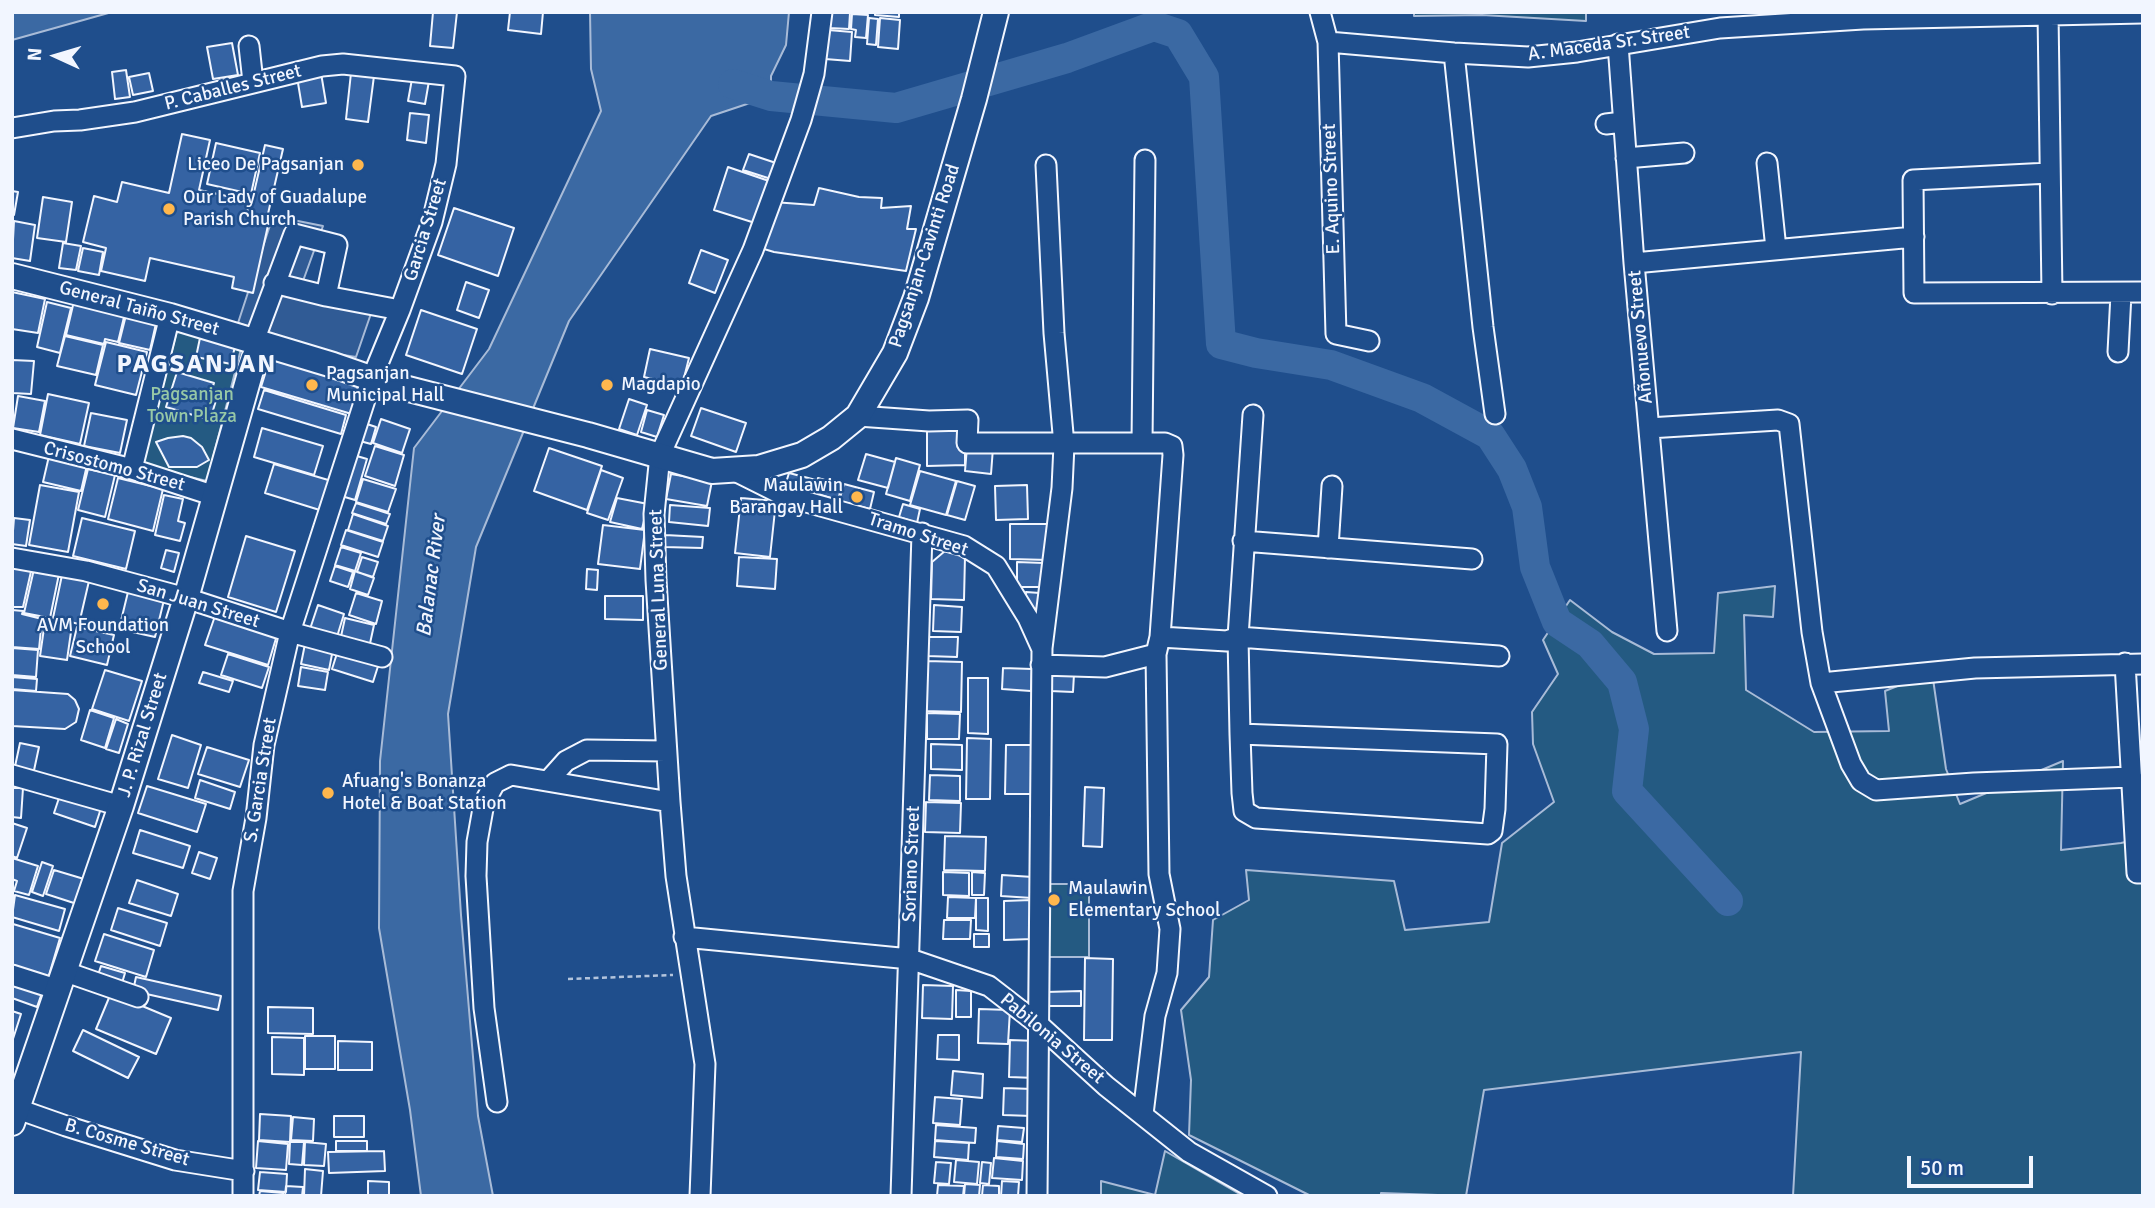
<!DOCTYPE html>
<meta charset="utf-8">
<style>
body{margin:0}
#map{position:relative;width:2155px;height:1208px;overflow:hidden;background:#1f4e8c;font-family:Signika,sans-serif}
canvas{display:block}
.frame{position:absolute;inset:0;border:14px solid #f2f6ff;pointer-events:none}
.north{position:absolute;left:21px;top:21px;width:70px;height:70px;-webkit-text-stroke:5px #1f4e8c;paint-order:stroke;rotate:274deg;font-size:19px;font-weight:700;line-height:28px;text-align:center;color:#f2f6ff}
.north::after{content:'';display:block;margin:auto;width:24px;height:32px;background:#f2f6ff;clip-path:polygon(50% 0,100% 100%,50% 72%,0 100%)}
.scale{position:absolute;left:1907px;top:1156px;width:126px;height:32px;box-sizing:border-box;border:4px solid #f2f6ff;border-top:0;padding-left:9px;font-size:21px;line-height:24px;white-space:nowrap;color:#f2f6ff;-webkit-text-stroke:5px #1f4e8c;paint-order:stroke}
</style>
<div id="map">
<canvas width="2155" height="1208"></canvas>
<div class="frame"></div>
<div class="north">N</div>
<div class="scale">50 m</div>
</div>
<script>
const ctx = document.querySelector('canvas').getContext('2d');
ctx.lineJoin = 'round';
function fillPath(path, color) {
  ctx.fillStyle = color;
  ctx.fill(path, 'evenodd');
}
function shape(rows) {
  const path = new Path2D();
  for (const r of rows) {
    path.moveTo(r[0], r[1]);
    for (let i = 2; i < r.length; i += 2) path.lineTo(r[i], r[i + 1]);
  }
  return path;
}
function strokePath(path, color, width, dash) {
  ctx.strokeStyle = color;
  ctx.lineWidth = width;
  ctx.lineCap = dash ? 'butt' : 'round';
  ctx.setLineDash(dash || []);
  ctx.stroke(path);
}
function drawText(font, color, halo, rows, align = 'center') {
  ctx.font = font + ' Signika,sans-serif';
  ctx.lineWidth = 5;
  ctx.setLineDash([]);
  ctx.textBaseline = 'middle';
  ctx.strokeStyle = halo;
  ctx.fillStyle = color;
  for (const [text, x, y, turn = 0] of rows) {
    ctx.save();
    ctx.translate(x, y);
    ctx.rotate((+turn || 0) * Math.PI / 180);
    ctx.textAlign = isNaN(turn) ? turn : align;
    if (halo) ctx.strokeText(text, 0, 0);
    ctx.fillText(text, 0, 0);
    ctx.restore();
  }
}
const green = shape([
 [1414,12,1586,12,1586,21,1482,15,1414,16,1414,12],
 [177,331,242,345,207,481,142,466,177,331],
 [1775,586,1773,617,1744,615,1746,690,1814,732,1889,731,1885,691,1932,672,1946,769,1960,804,2063,761,2061,850,2121,843,2143,838,2143,1196,1793,1196,1801,1052,1484,1090,1466,1196,1381,1193,1381,1196,1311,1196,1189,1135,1191,1080,1181,1010,1209,977,1213,920,1249,900,1246,870,1394,881,1405,930,1489,922,1502,843,1554,802,1533,744,1532,712,1558,674,1543,640,1570,600,1612,632,1654,654,1714,653,1718,593,1775,586],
 [1049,884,1089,884,1089,957,1049,957,1049,884],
 [1165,1151,1243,1196,1101,1196,1101,1181,1155,1195,1165,1151]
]);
const parking = shape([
 [273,216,323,226,303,281,376,299,356,357,318,351,238,323,273,216]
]);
const water = shape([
 [12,12,112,12,12,40,12,12],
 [590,12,789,12,786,45,771,76,771,96,711,116,569,321,476,547,448,714,461,915,478,1116,493,1196,421,1196,410,1110,379,928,380,761,414,448,489,349,601,111,591,69,590,12]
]);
const river = shape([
 [733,84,771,96,896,108,1067,58,1154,26,1178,34,1204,77,1221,344,1256,353,1331,365,1422,398,1490,435,1512,469,1527,507,1535,567,1557,622,1590,644,1622,682,1634,729,1627,791,1728,901]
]);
const building = shape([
 [433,12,457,12,453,48,430,46,433,12],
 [510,12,543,12,541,34,508,30,510,12],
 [830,12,850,13,849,29,829,28,830,12],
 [875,12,899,12,899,17,875,15,875,12],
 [852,14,868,15,866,38,855,37,856,30,851,29,852,14],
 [869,18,878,19,876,45,867,44,869,18],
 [880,18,900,20,898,49,878,47,880,18],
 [828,30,852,32,850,61,825,59,828,30],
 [232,43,238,75,213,79,207,47,232,43],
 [126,70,130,97,115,99,112,72,126,70],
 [149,73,153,91,133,95,129,77,149,73],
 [321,73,326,103,302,107,297,77,321,73],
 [351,73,374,76,368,122,346,119,351,73],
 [412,79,429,81,425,104,408,101,412,79],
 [410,113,429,115,426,143,407,140,410,113],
 [182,134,210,140,199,190,250,201,246,216,269,221,253,293,232,288,234,277,150,258,145,281,101,271,106,248,83,242,94,196,117,202,122,182,169,193,182,134],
 [216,143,260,153,251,194,207,184,216,143],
 [265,145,283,149,267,218,249,214,265,145],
 [749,154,776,163,771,179,743,170,749,154],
 [728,167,769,181,755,223,714,210,728,167],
 [819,188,859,197,882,198,881,208,911,206,907,229,916,229,906,271,774,252,764,249,773,202,814,205,819,188],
 [12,191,18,192,14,215,12,215,12,191],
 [43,197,72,202,66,242,37,238,43,197],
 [454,208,514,228,498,276,438,255,454,208],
 [14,221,35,225,30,261,12,258,14,221],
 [63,243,81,246,76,270,59,268,63,243],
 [83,248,103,252,99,275,78,271,83,248],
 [701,250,728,260,715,293,689,283,701,250],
 [466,282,489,290,479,318,457,310,466,282],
 [12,292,45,299,38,333,12,329,12,292],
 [74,301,125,313,118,342,105,339,104,344,66,335,74,301],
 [47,302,71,308,60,353,37,347,47,302],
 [421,310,477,329,462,374,406,355,421,310],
 [127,311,157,319,150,350,119,343,127,311],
 [65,336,103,345,96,375,57,366,65,336],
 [200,338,235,346,231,364,196,357,200,338],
 [106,342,147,352,136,395,95,385,106,342],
 [650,349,689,358,682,386,644,377,650,349],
 [271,355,363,382,355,415,261,387,271,355],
 [12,360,34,361,31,394,12,393,12,360],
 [177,372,214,383,211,392,218,394,210,420,166,407,177,372],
 [264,390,346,415,341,434,258,409,264,390],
 [48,394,89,403,80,444,40,435,48,394],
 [18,396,45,401,39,432,13,428,18,396],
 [629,399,647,405,637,435,619,429,629,399],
 [701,408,746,423,736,452,691,436,701,408],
 [647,410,664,415,657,437,641,432,647,410],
 [91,413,127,420,120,453,84,446,91,413],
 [381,419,410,429,402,453,373,443,381,419],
 [361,422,376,427,371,444,356,440,361,422],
 [262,428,323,446,314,475,254,457,262,428],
 [927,428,965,428,965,465,927,466,927,428],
 [183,436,191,438,202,447,209,460,197,467,169,467,156,442,168,438,183,436],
 [375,446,404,455,395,486,365,476,375,446],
 [967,447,993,448,991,474,965,471,967,447],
 [549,448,602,466,587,510,534,491,549,448],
 [350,454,367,459,355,500,338,495,350,454],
 [866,454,895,462,888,488,858,480,866,454],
 [49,456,87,465,81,491,43,482,49,456],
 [896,458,920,465,910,501,886,494,896,458],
 [274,464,335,482,326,512,265,493,274,464],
 [88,469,115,475,105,517,78,510,88,469],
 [601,470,623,478,608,520,587,513,601,470],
 [920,471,956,481,946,515,910,505,920,471],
 [789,473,816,480,813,493,785,486,789,473],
 [671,474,712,481,707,506,666,499,671,474],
 [118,478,163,489,153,531,108,519,118,478],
 [818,478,842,485,838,500,814,493,818,478],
 [363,479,396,489,388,512,356,502,363,479],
 [957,481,975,486,965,520,947,515,957,481],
 [844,484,874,492,870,509,839,501,844,484],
 [40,485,79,492,68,552,29,545,40,485],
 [1027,485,1028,519,996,520,995,486,1027,485],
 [164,495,183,499,178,521,185,523,180,541,155,535,164,495],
 [617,498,648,504,642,529,610,522,617,498],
 [741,498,776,501,770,557,735,553,741,498],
 [356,503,390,514,386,524,352,513,356,503],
 [903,504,920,509,917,523,899,517,903,504],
 [670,505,710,508,708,526,669,522,670,505],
 [353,514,388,526,383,541,348,530,353,514],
 [14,518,30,520,26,546,12,544,14,518],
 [82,518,135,531,126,569,73,556,82,518],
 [1010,524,1049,524,1049,560,1010,559,1010,524],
 [603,525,645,530,640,569,598,564,603,525],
 [346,530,383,542,378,557,341,545,346,530],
 [665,535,703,537,702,548,664,547,665,535],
 [246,536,295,551,276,612,228,597,246,536],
 [341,547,361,553,355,571,335,565,341,547],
 [166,550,179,553,174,572,161,568,166,550],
 [945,551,965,556,964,600,931,599,932,562,945,551],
 [362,557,378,562,373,577,357,572,362,557],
 [739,557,777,559,775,589,737,586,739,557],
 [1017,562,1044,563,1044,587,1017,587,1017,562],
 [12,563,32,567,23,607,12,607,12,563],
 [335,566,353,572,348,587,330,581,335,566],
 [34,569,59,574,50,618,24,613,34,569],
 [587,569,598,570,597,590,586,589,587,569],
 [355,571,374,578,368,595,350,589,355,571],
 [62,575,89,581,79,624,53,618,62,575],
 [128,592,164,600,155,637,119,629,128,592],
 [1026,592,1040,593,1040,609,1025,608,1026,592],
 [356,593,382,601,376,624,349,615,356,593],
 [605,596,643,596,643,620,605,619,605,596],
 [318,605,344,614,336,640,309,632,318,605],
 [934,605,962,607,961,632,933,631,934,605],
 [12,610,23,611,22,614,42,619,39,649,12,647,12,610],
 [215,616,277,635,268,665,205,645,215,616],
 [345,618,374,625,369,648,340,641,345,618],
 [45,621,72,625,67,660,40,656,45,621],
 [77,627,114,635,107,665,70,656,77,627],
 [928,637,958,637,957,657,927,656,928,637],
 [305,644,333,649,329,670,301,664,305,644],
 [339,647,380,660,373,682,332,669,339,647],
 [12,648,38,650,36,677,12,675,12,648],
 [228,654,269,667,262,688,221,675,228,654],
 [927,661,962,662,961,712,925,711,927,661],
 [301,667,328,672,325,690,298,686,301,667],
 [1003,668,1032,669,1031,691,1002,689,1003,668],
 [105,670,142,681,129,721,92,709,105,670],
 [203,672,233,681,229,692,199,683,203,672],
 [1051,673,1074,674,1073,692,1050,691,1051,673],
 [12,677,37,679,36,691,12,689,12,677],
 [968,678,988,678,988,734,968,733,968,678],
 [12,690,68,694,75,700,79,709,76,722,65,729,12,726,12,690],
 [90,710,114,718,105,748,81,740,90,710],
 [927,713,960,714,959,739,927,739,927,713],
 [116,719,128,724,119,753,106,749,116,719],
 [172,735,201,745,188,788,158,779,172,735],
 [967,738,991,739,990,799,966,799,967,738],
 [20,743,39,747,33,775,14,771,20,743],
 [931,744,962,745,962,770,931,769,931,744],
 [1006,745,1034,745,1033,794,1005,794,1006,745],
 [207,747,249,760,240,787,198,774,207,747],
 [930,775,960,776,960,801,929,800,930,775],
 [200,780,235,792,230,809,195,798,200,780],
 [147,786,206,804,197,832,138,813,147,786],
 [1085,787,1104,788,1102,847,1083,846,1085,787],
 [12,788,23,788,21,818,12,817,12,788],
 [61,792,102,805,95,827,54,813,61,792],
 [926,802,961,803,960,833,925,832,926,802],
 [12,823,27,828,17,858,12,856,12,823],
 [140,830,190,846,183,868,133,853,140,830],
 [945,836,986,837,985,871,944,870,945,836],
 [199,852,217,858,210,879,192,873,199,852],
 [12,858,38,866,29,895,14,891,17,881,12,879,12,858],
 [42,862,53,866,43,896,32,892,42,862],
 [54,870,84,879,77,904,46,894,54,870],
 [943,872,969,873,969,896,943,895,943,872],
 [972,872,985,873,984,895,972,895,972,872],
 [1002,875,1033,877,1032,898,1001,896,1002,875],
 [137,880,178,894,171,916,129,903,137,880],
 [15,895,65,909,59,931,12,917,15,895],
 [948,897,976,898,975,918,947,918,948,897],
 [976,898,988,898,988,931,976,930,976,898],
 [1031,900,1032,939,1004,940,1004,901,1031,900],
 [118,908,167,923,160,946,111,930,118,908],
 [944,920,971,920,970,939,943,939,944,920],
 [13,924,60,938,47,982,12,971,13,924],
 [104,934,154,950,146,977,95,961,104,934],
 [974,934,989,934,989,947,974,947,974,934],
 [1085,958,1113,959,1112,1040,1084,1040,1085,958],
 [101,966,125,973,122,983,98,975,101,966],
 [136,977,221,996,218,1010,133,991,136,977],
 [12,979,43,990,37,1007,12,998,12,979],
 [923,985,953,986,952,1019,922,1018,923,985],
 [956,990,971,991,971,1017,956,1017,956,990],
 [1081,991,1081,1006,1047,1006,1046,992,1081,991],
 [111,993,171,1018,156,1054,96,1029,111,993],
 [268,1007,313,1008,313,1034,268,1033,268,1007],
 [979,1009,1010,1010,1008,1044,978,1043,979,1009],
 [12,1011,21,1014,12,1042,12,1011],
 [83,1030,139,1057,128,1078,73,1051,83,1030],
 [938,1035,959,1035,959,1060,937,1059,938,1035],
 [305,1036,335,1036,335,1069,305,1069,305,1036],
 [272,1037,304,1038,304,1075,272,1074,272,1037],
 [1010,1040,1037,1041,1036,1078,1009,1077,1010,1040],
 [338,1041,372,1042,372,1070,338,1070,338,1041],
 [953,1071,983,1074,982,1098,951,1095,953,1071],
 [1004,1088,1033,1089,1032,1116,1003,1115,1004,1088],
 [935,1097,962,1099,960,1125,933,1123,935,1097],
 [260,1114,291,1116,290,1142,259,1140,260,1114],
 [334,1116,364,1116,364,1137,334,1137,334,1116],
 [293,1117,314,1119,313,1141,291,1140,293,1117],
 [936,1125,976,1128,975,1143,935,1140,936,1125],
 [998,1126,1024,1128,1022,1142,997,1140,998,1126],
 [258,1141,288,1144,286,1170,256,1168,258,1141],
 [336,1141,367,1141,367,1151,336,1151,336,1141],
 [935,1141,969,1143,968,1160,934,1157,935,1141],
 [997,1141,1024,1144,1023,1159,996,1157,997,1141],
 [290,1142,304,1142,302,1165,289,1164,290,1142],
 [305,1142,326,1144,324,1166,304,1165,305,1142],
 [384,1151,385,1171,329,1173,328,1152,384,1151],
 [994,1158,1023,1161,1022,1180,992,1178,994,1158],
 [956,1160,979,1162,977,1184,954,1182,956,1160],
 [936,1162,951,1163,949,1184,934,1183,936,1162],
 [982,1162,991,1163,989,1184,980,1183,982,1162],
 [305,1169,323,1171,321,1196,304,1196,305,1169],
 [260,1172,287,1174,286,1192,258,1190,260,1172],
 [368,1181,389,1182,389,1196,368,1196,368,1181],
 [1002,1181,1019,1182,1018,1196,1001,1196,1002,1181],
 [965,1184,980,1185,979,1196,964,1196,965,1184],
 [938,1185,964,1186,963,1196,937,1196,938,1185],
 [983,1185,999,1186,999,1196,982,1196,983,1185],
 [286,1186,303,1187,302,1196,285,1196,286,1186],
 [260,1191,283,1193,283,1196,259,1196,260,1191]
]);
const path = shape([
 [568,979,673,975]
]);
const minor = shape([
 [1320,12,1328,42,1336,334,1369,341],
 [2048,13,2052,294],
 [1328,42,1454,53,1528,57,1577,52,1720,28,1863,19,2143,13],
 [1618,44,1634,263,1667,631],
 [249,46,253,82],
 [1454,53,1483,327,1495,414],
 [1606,124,1623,122],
 [12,128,54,121,80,120,135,112,322,66,343,64,455,76,446,164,432,222,400,310,372,378,290,632,264,745,256,818,243,891,243,1196],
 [1626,158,1684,153],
 [1767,163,1776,249],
 [2049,173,1913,180,1914,293,2143,292],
 [1634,263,1914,237],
 [274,283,326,296,400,310],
 [254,341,294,234,337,245,326,296],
 [2118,352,2121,294],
 [858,416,929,421,968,420,967,443,1165,443,1172,446,1173,455,1160,637,1156,654,1105,667,1041,665],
 [1649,428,1778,420,1789,424,1812,632,1821,683,1851,764,1861,781,1876,790,1974,783,2132,777],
 [12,439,132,469,215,496],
 [1142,443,1145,160],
 [132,469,170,316],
 [735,471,785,496,964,546,996,566,1028,618,1042,649,1037,1196],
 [1243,541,1472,559],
 [1328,548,1332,486],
 [12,558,86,571,186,598,290,632,382,657],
 [1160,637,1227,641,1238,637,1499,656],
 [1042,648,1062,488,1064,445,1054,333,1046,165],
 [2125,663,2137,873,2143,873],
 [1821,683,1975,668,2143,664],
 [1240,734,1497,744,1495,809,1492,831,1488,834,1256,818,1244,811,1242,793,1240,734,1238,637,1253,415],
 [12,775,121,806],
 [549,780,566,761,587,750,666,751],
 [684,937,910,959,989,986,1038,1024,1106,1086,1189,1152,1267,1196],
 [66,972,138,997],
 [12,975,59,990],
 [497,1102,484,1008,476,876,477,842,484,803,495,783,511,775,670,802],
 [12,1107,66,1126,175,1160,244,1171],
 [1143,1114,1155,1016,1167,973,1170,929,1159,874,1156,654],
 [700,1196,705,1064,676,876,670,802,656,580,654,514,660,455,753,250,801,120,814,74,822,12],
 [901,1196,922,533]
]);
const major = shape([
 [12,276,170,316,333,365,385,383,588,435,712,471,759,468,802,455,831,438,858,416,895,353,916,298,974,99,996,12],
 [12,1123,121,806,186,598,259,342]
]);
const markers = [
 [358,165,7,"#ffb74d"],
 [169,209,7,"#ffb74d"],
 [312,385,7,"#ffb74d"],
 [607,385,7,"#ffb74d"],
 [857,497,7,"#ffb74d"],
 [103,604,7,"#ffb74d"],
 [328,793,7,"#ffb74d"],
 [1054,900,7,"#ffb74d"]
];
const streetNames = [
 ["A. Maceda Sr. Street",1609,44,-8],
 ["P. Caballes Street",233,88,-14],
 ["E. Aquino Street",1332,189,-92],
 ["Garcia Street",426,230,-73],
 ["Pagsanjan-Cavinti Road",925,256,-72],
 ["General Taiño Street",139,309,15],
 ["Añonuevo Street",1641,337,-95],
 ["Crisostomo Street",114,467,15],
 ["Tramo Street",918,535,18],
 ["General Luna Street",659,590,-92],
 ["San Juan Street",198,604,17],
 ["J. P. Rizal Street",143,735,-73],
 ["S. Garcia Street",261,780,-81],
 ["Soriano Street",912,864,-88],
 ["Pabilonia Street",1052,1039,40],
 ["B. Cosme Street",127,1143,16]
];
const poiNames = [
 ["Liceo De Pagsanjan",344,165,"right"],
 ["Our Lady of Guadalupe",183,198],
 ["Parish Church",183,220],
 ["Pagsanjan",326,374],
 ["Municipal Hall",326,396],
 ["Magdapio",621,385],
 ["Maulawin",843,486,"right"],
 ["Barangay Hall",843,508,"right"],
 ["AVM Foundation",103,626,"center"],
 ["School",103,648,"center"],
 ["Afuang's Bonanza",342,782],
 ["Hotel & Boat Station",342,804],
 ["Maulawin",1068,889],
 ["Elementary School",1068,911]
];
const parkNames = [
 ["Pagsanjan",192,395],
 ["Town Plaza",192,417]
];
const waterNames = [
 ["Balanac River",432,576,-83]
];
const districtNames = [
 ["PAGSANJAN",197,365]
];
fillPath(green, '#245a82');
strokePath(green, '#a8bbd7', 2);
fillPath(parking, '#305b95');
strokePath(parking, '#a8bbd7', 2);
fillPath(water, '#3b69a3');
strokePath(water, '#a8bbd7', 2);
strokePath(river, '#3b69a3', 30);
fillPath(building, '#3563a3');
strokePath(building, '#f2f6ff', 2);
strokePath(minor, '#f2f6ff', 23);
strokePath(major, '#f2f6ff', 28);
strokePath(path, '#b3c4dc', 2.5, [5, 3.5]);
strokePath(minor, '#1f4e8c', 19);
strokePath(major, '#1f4e8c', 24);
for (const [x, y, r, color] of markers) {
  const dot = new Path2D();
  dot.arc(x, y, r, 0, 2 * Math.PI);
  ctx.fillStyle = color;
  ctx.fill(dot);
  strokePath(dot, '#1f4e8c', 2.5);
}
drawText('19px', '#f2f6ff', '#1f4e8c', streetNames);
drawText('19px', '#f2f6ff', '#1f4e8c', poiNames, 'left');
drawText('19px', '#97c8a6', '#1f4e8c', parkNames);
drawText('italic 21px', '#f2f6ff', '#1f4e8c', waterNames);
ctx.letterSpacing = '2px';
drawText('bold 26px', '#f2f6ff', '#1f4e8c', districtNames);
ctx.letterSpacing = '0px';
</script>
